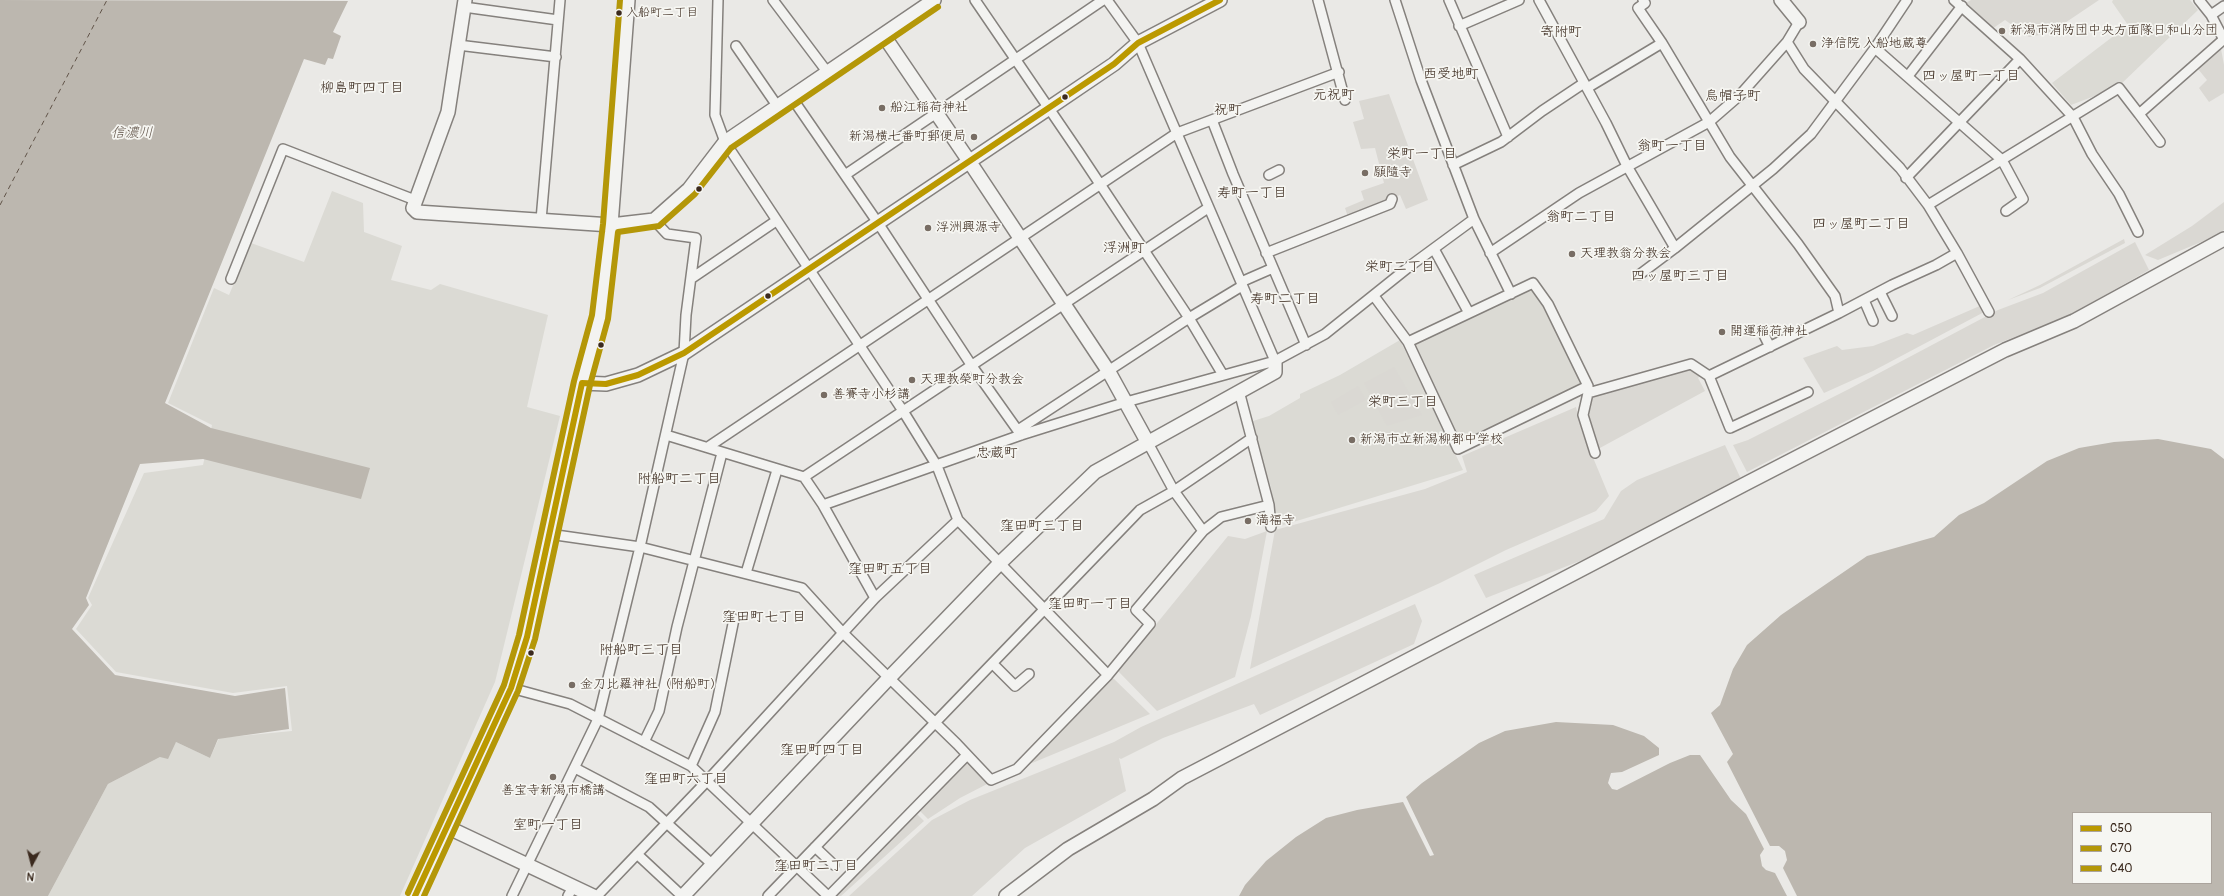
<!DOCTYPE html>
<meta charset="utf-8">
<style>
body{margin:0}
#map{position:relative;width:2224px;height:896px;overflow:hidden;background:#eae9e6;font-family:Pangolin,sans-serif}
canvas{display:block}
.legend{position:absolute;left:2072px;top:812px;width:140px;height:72px;box-sizing:border-box;background:#f6f6f2;border:1px solid #aba49d;margin:0;padding:5px 7px;list-style:none;font-size:12px;color:#3b2a1e}
.legend li{display:flex;align-items:center;gap:8px;height:20px}
.legend b{width:20px;border:1px solid #aba49d}
.north{position:absolute;left:12px;top:844px;width:40px;height:40px;-webkit-text-stroke:3px #f6f6f2;paint-order:stroke;rotate:187deg;font-size:11px;font-weight:700;line-height:16px;text-align:center;color:#3b2a1e}
.north::after{content:'';display:block;margin:auto;width:14px;height:18px;background:#3b2a1e;clip-path:polygon(50% 0,100% 100%,50% 72%,0 100%)}
</style>
<div id="map">
<canvas width="2224" height="896"></canvas>
<ul class="legend">
<li><b style="height:5px;background:#b90"></b>C50</li>
<li><b style="height:5px;background:#b49708"></b>C70</li>
<li><b style="height:5px;background:#b49708"></b>C40</li>
</ul>
<div class="north">N</div>
</div>
<script>
const ctx = document.querySelector('canvas').getContext('2d');
ctx.lineJoin = 'round';
function fillPath(path, color) {
  ctx.fillStyle = color;
  ctx.fill(path, 'evenodd');
}
function shape(rows) {
  const path = new Path2D();
  for (const r of rows) {
    path.moveTo(r[0], r[1]);
    for (let i = 2; i < r.length; i += 2) path.lineTo(r[i], r[i + 1]);
  }
  return path;
}
function strokePath(path, color, width, dash) {
  ctx.strokeStyle = color;
  ctx.lineWidth = width;
  ctx.lineCap = dash ? 'butt' : 'round';
  ctx.setLineDash(dash || []);
  ctx.stroke(path);
}
function drawText(font, color, halo, rows, align = 'center') {
  ctx.font = font + ' Pangolin,"Klee One",sans-serif';
  ctx.lineWidth = 3.5;
  ctx.setLineDash([]);
  ctx.textBaseline = 'middle';
  ctx.strokeStyle = halo;
  ctx.fillStyle = color;
  for (const [text, x, y, turn = 0] of rows) {
    ctx.save();
    ctx.translate(x, y);
    ctx.rotate((+turn || 0) * Math.PI / 180);
    ctx.textAlign = isNaN(turn) ? turn : align;
    if (halo) ctx.strokeText(text, 0, 0);
    ctx.fillText(text, 0, 0);
    ctx.restore();
  }
}
const built = shape([
 [2113,0,2190,0,2198,10,2118,87,2071,105,2052,83,2128,25,2112,2],
 [332,191,363,203,364,232,402,246,391,280,431,290,440,284,548,315,527,407,560,416,495,682,400,896,48,896,108,784,160,757,176,742,210,758,219,738,292,731,287,686,233,693,116,672,76,629,92,605,88,598,144,473,203,465,212,425,168,403,214,288,229,295,251,243,304,262],
 [1529,288,1536,291,1551,321,1580,381,1578,388,1460,444,1413,345],
 [1400,340,1463,470,1277,527,1271,487,1252,430,1255,429,1253,421,1269,416,1300,398,1300,394,1340,375]
]);
const green = shape([
 [1971,0,2099,0,2050,33,2029,37,2005,20,1992,29,1962,5],
 [2221,49,2224,65,2224,93,2209,102,2199,88,2207,80,2198,69],
 [1389,94,1428,200,1406,209,1400,195,1348,217,1345,208,1364,200,1361,191,1384,183,1375,148,1361,149,1353,122,1364,119,1359,101],
 [2224,202,2224,230,2213,237,2158,260,2145,255,2192,226],
 [2124,239,2125,243,2040,288,2008,300,2040,285],
 [2135,242,2149,270,2068,316,1994,345,1747,472,1733,445,1748,440,1849,389,1998,310,2043,293],
 [1982,305,1986,311,1873,371,1824,393,1803,358,1837,346,1842,350,1873,346,1907,333,1913,335],
 [1394,367,1422,415,1387,426,1364,383],
 [1689,369,1701,375,1698,378,1705,391,1598,449,1587,416,1592,397],
 [1358,386,1366,400,1338,415,1331,402],
 [1576,407,1582,431,1609,496,1596,511,1506,550,1440,583,1250,669,1275,530,1425,489,1467,472,1462,456],
 [1725,445,1741,479,1590,557,1486,598,1474,575,1604,519,1621,491,1637,480],
 [1267,531,1251,616,1235,677,1157,711,1118,671,1228,536,1245,539],
 [1415,604,1422,621,1414,644,1260,715,1254,704,1163,738,1121,759,1119,758,1126,791,1025,848,972,896,849,896,932,820,970,800,1114,742,1141,727],
 [1112,677,1150,714,1025,766],
 [967,761,991,782,960,798,928,819,918,809],
 [915,812,924,821,841,896,831,896]
]);
const water = shape([
 [0,0,348,1,333,32,341,36,333,59,328,58,325,65,304,59,165,403,211,428,370,468,361,499,203,459,140,464,86,598,89,605,72,629,115,675,235,696,285,688,289,729,218,739,210,758,176,742,168,759,160,757,108,784,48,896,0,896],
 [2158,439,2211,449,2224,459,2224,896,1797,896,1783,868,1787,860,1785,851,1779,846,1770,846,1727,762,1733,754,1711,713,1720,705,1733,669,1747,645,1781,615,1867,556,1934,537,1959,515,1984,503,2047,461,2079,448,2114,442],
 [2073,813,2211,813,2211,883,2073,883],
 [1556,722,1613,725,1644,736,1659,748,1659,755,1622,772,1611,773,1608,783,1612,789,1617,790,1670,763,1690,755,1700,755,1731,800,1746,814,1764,849,1760,855,1762,866,1766,870,1775,873,1787,896,1239,896,1245,885,1266,861,1296,837,1326,818,1357,810,1403,802,1430,856,1434,855,1406,797,1422,783,1479,743,1505,731]
]);
const ferry = shape([
 [0,205,107,0]
]);
const street = shape([
 [718,0,715,115,725,142,903,411,937,466,958,520,1108,675],
 [773,0,828,73],
 [975,0,1078,151,1189,318,1223,375],
 [1107,0,1138,43,1275,361],
 [1318,0,1345,100],
 [1395,0,1421,80,1474,219,1511,294],
 [1449,0,1508,137],
 [1539,0,1606,123,1627,166,1675,248,1773,169,1811,134,1875,48,1907,0],
 [1643,0,1645,3,1638,8,1640,11,1662,43,1730,157,1798,244,1835,296,1839,313],
 [1954,0,2020,59,2073,117,2092,154,2119,194,2138,232],
 [2199,0,2211,15,2224,40],
 [464,7,558,20],
 [2211,15,2224,6],
 [1799,22,1787,42,1804,69,1900,168,1928,205,1957,253,1989,312],
 [1459,26,1519,0],
 [458,45,556,57],
 [736,46,778,107],
 [1875,48,2002,160,2023,199,2006,211],
 [1908,76,1962,6],
 [1587,88,1662,43],
 [792,98,878,223,972,366,1021,435],
 [1212,120,1233,174,1306,345],
 [2160,142,2139,114,2224,39],
 [1453,165,1501,142,1542,111,1584,83],
 [845,175,1103,0],
 [1269,175,1279,170],
 [1906,178,2020,59],
 [1928,205,2119,88,2139,114],
 [541,220,560,0],
 [1434,249,1469,313],
 [1266,253,1390,204,1392,199],
 [1490,253,1579,193,1709,122,1740,95,1787,42],
 [1639,275,1675,248],
 [692,278,776,221],
 [231,279,283,149,415,200],
 [1241,282,1273,268],
 [1880,292,1892,316],
 [1374,296,1408,342,1458,449,1588,386],
 [1864,300,1873,321],
 [1762,331,1770,347],
 [1408,342,1533,283,1548,304,1588,386,1588,393,1583,415,1595,453],
 [1709,376,1839,313,1892,285,1936,265,1957,253],
 [1239,391,1269,505,1271,527],
 [1588,393,1691,364,1709,376,1730,428,1808,392],
 [1018,430,1189,318,1242,286],
 [666,435,804,477,823,505,875,598],
 [1148,443,1174,491,1203,531],
 [708,447,1177,133,1339,72],
 [804,477,1208,208],
 [823,505,1021,435,1126,402,1275,361,1325,334,1410,266,1474,219],
 [549,534,640,547,802,588,843,633,957,744,991,780,1017,769,1108,675,1150,624,1136,610,1203,531,1221,517,1269,505],
 [746,573,777,470],
 [993,664,1015,686,1029,674],
 [511,688,570,704,691,766,828,896],
 [644,742,659,711,677,627,722,453],
 [691,766,715,712,734,619],
 [575,768,649,807,713,865],
 [815,847,834,865],
 [637,854,682,896],
 [512,896,598,719,640,547,684,353,686,315,696,238,667,234,654,220],
 [568,896,573,887],
 [597,896,707,781,875,598,958,520],
 [768,896,1140,510,1174,491,1252,438],
 [829,896,967,755]
]);
const secondary = shape([
 [465,0,448,112,413,208,417,212,611,225,654,220,689,189,725,142,934,0],
 [1781,0,1799,22],
 [884,36,969,161,1109,372,1148,443],
 [582,383,606,384,638,375,684,353,1049,108,1114,64,1138,43,1220,0],
 [447,827,593,896],
 [415,896,511,688,527,637,582,383,600,317,611,225,628,0],
 [683,896,889,678,1001,562,1095,472,1275,372,1275,361],
 [1006,896,1068,849,1153,799,1182,778,1749,482,2005,350,2074,321,2224,239]
]);
const bus1 = shape([
 [415,896,511,688,527,637,582,383,606,384,638,375,684,353,1114,64,1138,43,1220,0]
]);
const bus2 = shape([
 [424,896,518,691,535,639,590,385,608,319,618,232,659,226,695,194,731,148,938,7]
]);
const bus3 = shape([
 [408,893,504,685,519,635,574,381,592,315,603,224,620,0]
]);
const markers = [
 [619,13,3.5,"#3b2a1e"],
 [2002,31,4,"#786d64"],
 [1813,44,4,"#786d64"],
 [1065,97,3.5,"#3b2a1e"],
 [882,108,4,"#786d64"],
 [974,137,4,"#786d64"],
 [1365,173,4,"#786d64"],
 [699,189,3.5,"#3b2a1e"],
 [928,228,4,"#786d64"],
 [1572,254,4,"#786d64"],
 [768,296,3.5,"#3b2a1e"],
 [1722,332,4,"#786d64"],
 [601,345,3.5,"#3b2a1e"],
 [912,380,4,"#786d64"],
 [824,395,4,"#786d64"],
 [1352,440,4,"#786d64"],
 [1248,521,4,"#786d64"],
 [531,653,3.5,"#3b2a1e"],
 [572,685,4,"#786d64"],
 [553,777,4,"#786d64"]
];
const busNames = [
 ["入船町二丁目",626,13]
];
const poiNames = [
 ["新潟市消防団中央方面隊日和山分団",2010,31],
 ["浄信院 入船地蔵尊",1821,44],
 ["船江稲荷神社",890,108],
 ["新潟横七番町郵便局",966,137,"right"],
 ["願隨寺",1373,173],
 ["浮洲興源寺",936,228],
 ["天理教翁分教会",1580,254],
 ["開運稲荷神社",1730,332],
 ["天理教榮町分教会",920,380],
 ["善賽寺小杉講",832,395],
 ["新潟市立新潟柳都中学校",1360,440],
 ["満福寺",1256,521],
 ["金刀比羅神社（附船町）",580,685],
 ["善宝寺新潟市橋講",553,791,"center"]
];
const neighbourhoodNames = [
 ["寄附町",1561,32],
 ["西受地町",1451,74],
 ["四ッ屋町一丁目",1971,76],
 ["柳島町四丁目",362,88],
 ["元祝町",1334,95],
 ["烏帽子町",1733,96],
 ["祝町",1228,110],
 ["翁町一丁目",1672,146],
 ["栄町一丁目",1422,154],
 ["寿町一丁目",1252,193],
 ["翁町二丁目",1581,217],
 ["四ッ屋町二丁目",1861,224],
 ["浮洲町",1124,248],
 ["栄町二丁目",1400,267],
 ["四ッ屋町三丁目",1680,276],
 ["寿町二丁目",1285,299],
 ["栄町三丁目",1403,402],
 ["忠蔵町",997,453],
 ["附船町二丁目",679,479],
 ["窪田町三丁目",1042,526],
 ["窪田町五丁目",890,569],
 ["窪田町一丁目",1090,604],
 ["窪田町七丁目",764,617],
 ["附船町三丁目",641,650],
 ["窪田町四丁目",822,750],
 ["窪田町六丁目",686,779],
 ["室町一丁目",548,825],
 ["窪田町二丁目",816,866]
];
const waterNames = [
 ["信濃川",132,133]
];
fillPath(built, '#dbdad4');
fillPath(green, '#dad8d3');
fillPath(water, '#bcb7af');
strokePath(ferry, '#615449', 1, [5, 4]);
strokePath(street, '#85817d', 12);
strokePath(secondary, '#85817d', 16);
strokePath(street, '#f3f3f1', 9);
strokePath(secondary, '#f3f3f1', 13);
strokePath(bus1, '#b90', 6);
strokePath(bus2, '#b49708', 6);
strokePath(bus3, '#b49708', 6);
for (const [x, y, r, color] of markers) {
  const dot = new Path2D();
  dot.arc(x, y, r, 0, 2 * Math.PI);
  ctx.fillStyle = color;
  ctx.fill(dot);
  strokePath(dot, '#f6f6f2', 1.5);
}
drawText('12px', '#3b2a1e', '#f6f6f2', busNames, 'left');
drawText('13px', '#3b2a1e', '#f6f6f2', poiNames, 'left');
drawText('14px', '#3b2a1e', '#f6f6f2', neighbourhoodNames);
drawText('italic 14px', '#615449', '#f6f6f2', waterNames);
</script>
